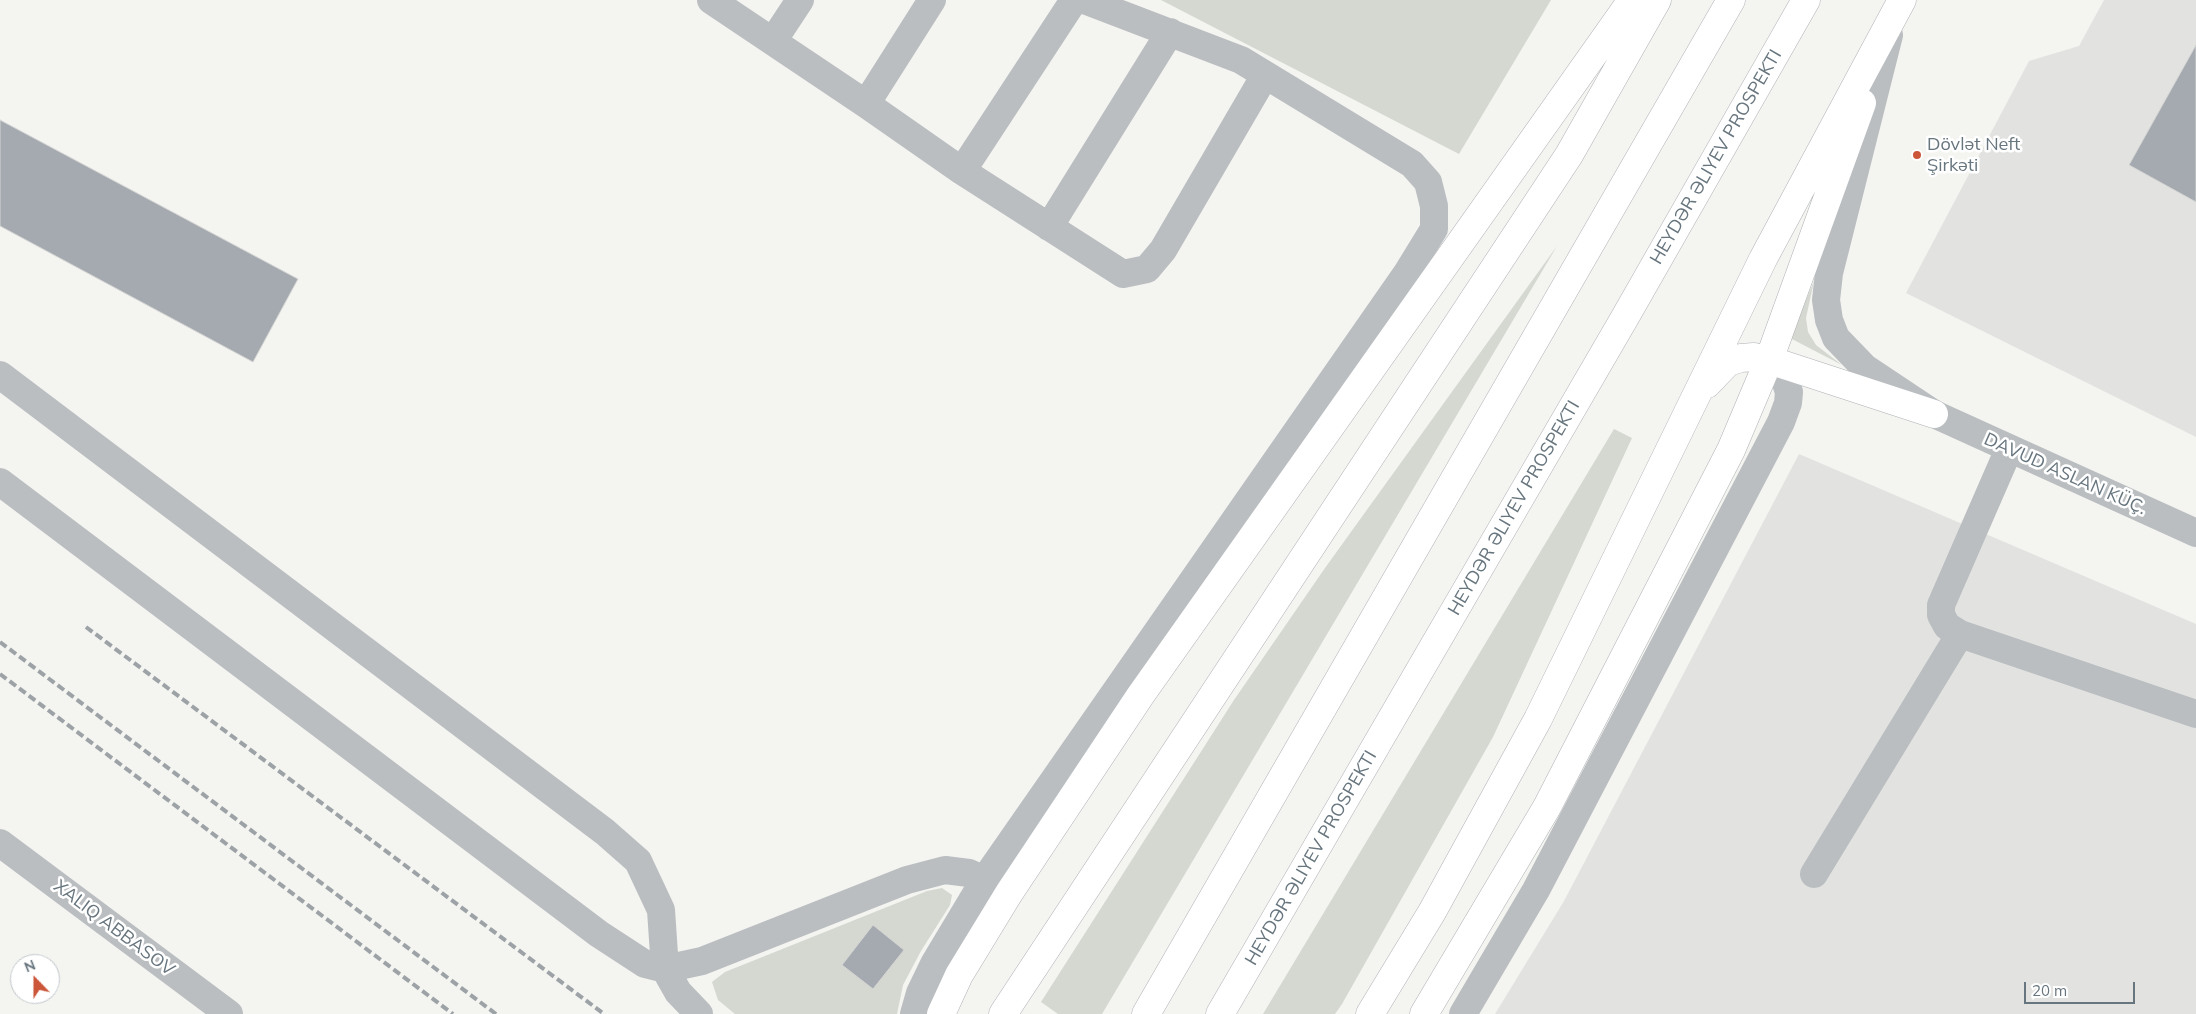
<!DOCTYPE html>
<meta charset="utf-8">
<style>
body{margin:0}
#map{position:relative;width:2196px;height:1014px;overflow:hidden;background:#f4f4f1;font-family:Mulish,sans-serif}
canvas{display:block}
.north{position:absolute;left:10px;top:954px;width:50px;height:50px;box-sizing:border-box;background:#fff;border:1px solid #c2c8cb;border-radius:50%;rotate:338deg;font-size:14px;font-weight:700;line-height:20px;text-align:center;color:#67757e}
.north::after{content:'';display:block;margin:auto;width:18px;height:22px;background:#cb563a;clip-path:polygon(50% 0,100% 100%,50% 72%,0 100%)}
.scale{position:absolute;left:2024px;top:982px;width:111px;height:22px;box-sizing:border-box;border:2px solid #67757e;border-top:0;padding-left:6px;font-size:15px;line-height:18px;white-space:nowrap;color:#67757e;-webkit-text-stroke:4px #fff;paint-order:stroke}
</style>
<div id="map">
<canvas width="2196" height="1014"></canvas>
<div class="north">N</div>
<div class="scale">20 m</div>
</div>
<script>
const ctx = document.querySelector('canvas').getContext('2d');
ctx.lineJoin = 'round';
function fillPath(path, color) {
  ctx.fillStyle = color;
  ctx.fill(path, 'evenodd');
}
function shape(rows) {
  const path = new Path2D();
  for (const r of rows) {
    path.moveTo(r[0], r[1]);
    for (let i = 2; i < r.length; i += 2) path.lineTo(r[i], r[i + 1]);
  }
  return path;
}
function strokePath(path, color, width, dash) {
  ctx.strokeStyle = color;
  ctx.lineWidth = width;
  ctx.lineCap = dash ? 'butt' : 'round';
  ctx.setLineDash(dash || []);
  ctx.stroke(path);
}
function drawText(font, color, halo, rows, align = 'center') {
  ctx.font = font + ' Mulish,sans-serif';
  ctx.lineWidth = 5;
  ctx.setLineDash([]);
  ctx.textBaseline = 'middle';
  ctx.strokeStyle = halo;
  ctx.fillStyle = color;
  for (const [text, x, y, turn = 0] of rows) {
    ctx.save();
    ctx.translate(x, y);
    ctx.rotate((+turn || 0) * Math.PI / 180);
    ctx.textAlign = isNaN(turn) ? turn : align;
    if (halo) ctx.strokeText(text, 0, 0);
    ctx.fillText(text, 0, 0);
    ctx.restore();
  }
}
const built = shape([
 [2104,0,2196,0,2196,437,1906,293,2029,61,2079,46],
 [1799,454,2196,624,2196,1014,1495,1014,1564,901]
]);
const green = shape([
 [1161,0,1551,0,1459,154],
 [1557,246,1102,1014,1058,1014,1041,1002,1234,700,1325,568],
 [1814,281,1806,318,1808,332,1816,345,1842,365,1790,338],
 [1614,429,1632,438,1493,737,1342,1004,1335,1014,1263,1014],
 [942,888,952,895,950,905,921,951,903,985,897,1014,735,1014,718,1000,712,982,725,972,927,891]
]);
const building = shape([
 [2196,45,2196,202,2129,165,2196,45],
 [0,120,298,279,253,362,0,226,0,120],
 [873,925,904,950,873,989,842,965,873,925]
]);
const minor = shape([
 [711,0,866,104,962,171,1123,274,1147,269,1163,250,1265,75],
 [1889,35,1829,273,1826,300,1829,320,1836,338,1865,368,1934,414,2196,533],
 [773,41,800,0],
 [866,104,932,0],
 [962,171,1074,0],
 [1049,227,1170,32],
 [0,375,605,832,638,861,661,910,665,969,678,992,699,1014],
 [2009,449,1941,605,1941,615,1947,626,1960,634,2196,714],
 [0,482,599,934,645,964,665,969,702,961,907,880,945,870,969,873,1001,888],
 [0,843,229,1014],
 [1814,874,1960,634],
 [914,1014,920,993,934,964,985,879,1407,273,1434,229,1434,206,1428,182,1412,164,1241,60,1084,0],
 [1463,1014,1536,890,1781,422,1788,403,1789,392,1783,374,1769,360]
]);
const major = shape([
 [1707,384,1728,362,1741,358,1754,357,1769,360,1934,414],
 [941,1014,959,975,1009,893,1140,696,1632,0],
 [1003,1014,1569,155,1657,0],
 [1370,1014,1432,912,1538,719,1763,259,1902,0],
 [1424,1014,1547,807,1731,450,1769,360,1862,103]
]);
const highway = shape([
 [1146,1014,1731,0],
 [1220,1014,1624,319,1806,0]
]);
const rail = shape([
 [86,627,604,1014],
 [0,642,496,1014],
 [0,674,453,1014]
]);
const markers = [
 [1917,155,5,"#cb563a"]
];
const poiNames = [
 ["Dövlət Neft",1927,145],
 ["Şirkəti",1927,166]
];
const streetNames = [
 ["HEYDƏR ƏLIYEV PROSPEKTI",1716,157,-60],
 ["DAVUD ASLAN KÜÇ.",2065,474,24],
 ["HEYDƏR ƏLIYEV PROSPEKTI",1514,508,-60],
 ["HEYDƏR ƏLIYEV PROSPEKTI",1311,858,-60],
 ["XALIQ ABBASOV",114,928,37]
];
fillPath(built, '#e2e3e1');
fillPath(green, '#d4d8d1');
fillPath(building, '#a4aaaf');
strokePath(building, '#d5d5d4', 1);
strokePath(major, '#aeb2b5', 29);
strokePath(highway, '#b0b3b6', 29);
strokePath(minor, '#babec0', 28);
strokePath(major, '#fff', 28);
strokePath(highway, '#fff', 28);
strokePath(rail, '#9ca2a6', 4, [8, 4]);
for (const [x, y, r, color] of markers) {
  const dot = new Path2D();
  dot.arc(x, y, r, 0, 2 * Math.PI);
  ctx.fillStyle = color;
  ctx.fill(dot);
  strokePath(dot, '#fff', 2);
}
drawText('18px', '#67757e', '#fff', poiNames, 'left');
drawText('18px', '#67757e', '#fff', streetNames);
</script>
